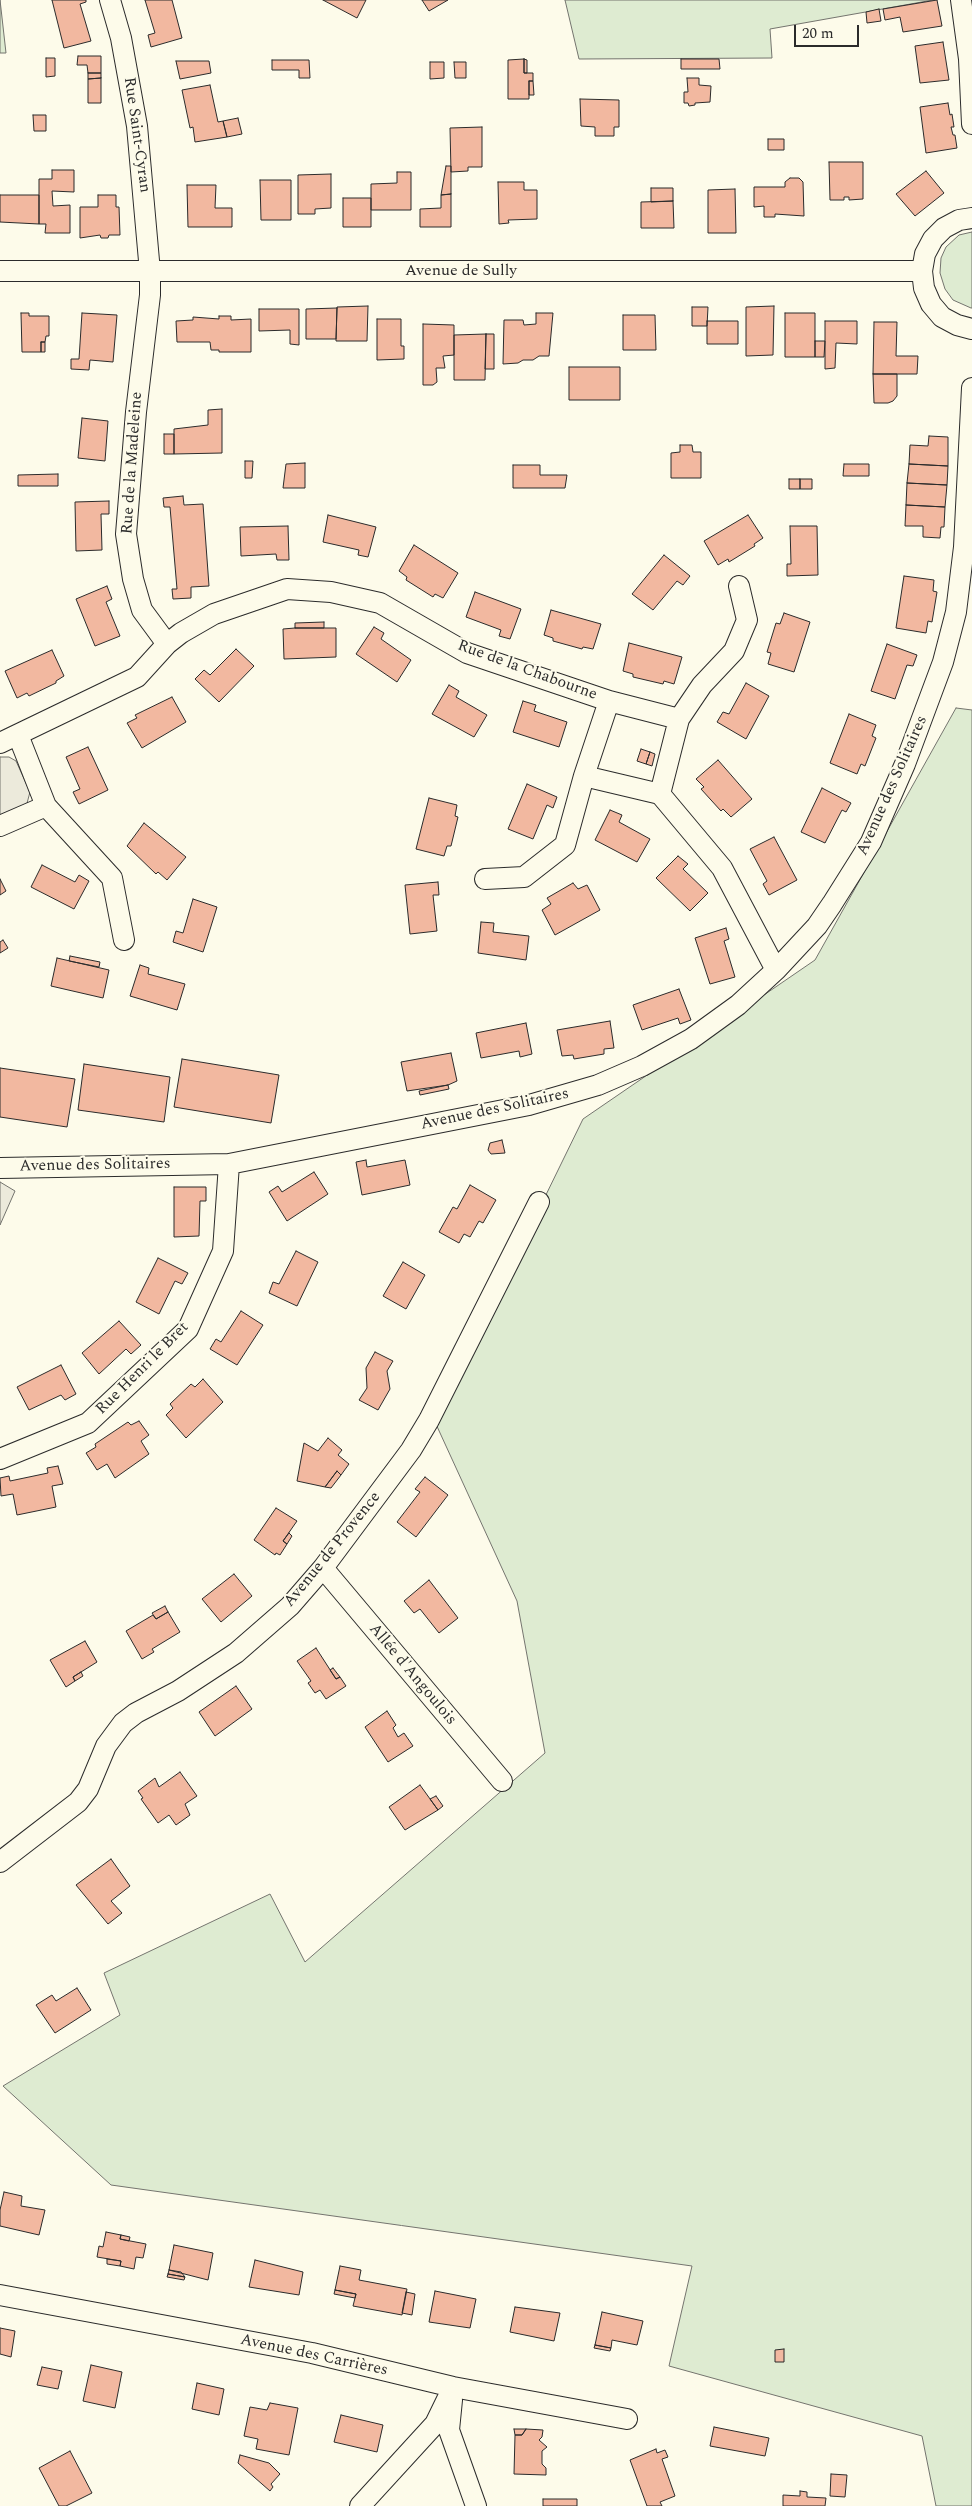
<!DOCTYPE html>
<meta charset="utf-8">
<style>
body{margin:0}
#map{position:relative;width:972px;height:2506px;overflow:hidden;background:#fdfbea;font-family:Spectral,serif}
canvas{display:block}
.scale{position:absolute;left:794px;top:25px;width:65px;height:22px;box-sizing:border-box;border:2px solid #2b2b2b;border-top:0;padding-left:6px;font-size:15px;line-height:18px;white-space:nowrap;color:#2b2b2b;-webkit-text-stroke:4px #fdfbea;paint-order:stroke}
</style>
<div id="map">
<canvas width="972" height="2506"></canvas>
<div class="scale">20 m</div>
</div>
<script>
const ctx = document.querySelector('canvas').getContext('2d');
ctx.lineJoin = 'round';
function fillPath(path, color) {
  ctx.fillStyle = color;
  ctx.fill(path, 'evenodd');
}
function shape(rows) {
  const path = new Path2D();
  for (const r of rows) {
    path.moveTo(r[0], r[1]);
    for (let i = 2; i < r.length; i += 2) path.lineTo(r[i], r[i + 1]);
  }
  return path;
}
function strokePath(path, color, width, dash) {
  ctx.strokeStyle = color;
  ctx.lineWidth = width;
  ctx.lineCap = dash ? 'butt' : 'round';
  ctx.setLineDash(dash || []);
  ctx.stroke(path);
}
function drawText(font, color, halo, rows, align = 'center') {
  ctx.font = font + ' Spectral,serif';
  ctx.lineWidth = 4;
  ctx.setLineDash([]);
  ctx.textBaseline = 'middle';
  ctx.strokeStyle = halo;
  ctx.fillStyle = color;
  for (const [text, x, y, turn = 0] of rows) {
    ctx.save();
    ctx.translate(x, y);
    ctx.rotate((+turn || 0) * Math.PI / 180);
    ctx.textAlign = isNaN(turn) ? turn : align;
    if (halo) ctx.strokeText(text, 0, 0);
    ctx.fillText(text, 0, 0);
    ctx.restore();
  }
}
const green = shape([
 [0,0,6,53,0,53,0,0],
 [565,0,933,0,770,29,772,58,579,59,565,0],
 [972,232,972,308,971,308,953,300,945,289,940,273,941,258,946,247,959,235,972,232],
 [956,708,972,710,972,2506,936,2506,922,2436,669,2366,692,2266,111,2185,3,2086,120,2015,104,1973,270,1894,305,1962,545,1753,517,1601,435,1422,583,1119,815,960,956,708]
]);
const parking = shape([
 [0,757,9,757,16,761,30,792,26,807,0,819,0,757],
 [0,1182,15,1191,0,1225,0,1182]
]);
const building = shape([
 [52,0,86,0,86,2,80,4,91,41,64,48,52,0],
 [145,0,172,0,182,38,151,47,148,35,155,33,145,0],
 [323,0,366,0,357,18,323,0],
 [422,0,448,0,429,11,422,0],
 [937,0,942,26,903,32,900,17,885,20,883,9,937,0],
 [879,9,881,21,867,23,866,12,879,9],
 [943,42,949,80,920,83,915,46,943,42],
 [78,56,101,56,101,73,88,73,87,65,77,65,78,56],
 [46,58,55,58,55,76,46,77,46,58],
 [524,59,524,73,533,73,533,81,529,81,529,99,508,99,508,60,524,59],
 [524,59,527,60,527,73,524,73,524,59],
 [681,59,719,59,720,69,681,69,681,59],
 [272,60,309,60,310,78,299,78,299,70,272,70,272,60],
 [176,61,209,61,211,73,180,79,176,61],
 [430,62,444,62,444,78,430,79,430,62],
 [454,62,466,62,466,78,455,78,454,62],
 [88,73,101,73,101,78,88,79,88,73],
 [101,78,101,103,88,103,88,79,101,78],
 [687,78,699,78,699,85,711,86,710,102,695,103,695,105,689,106,688,103,684,103,684,92,688,92,687,78],
 [529,81,533,81,534,95,529,95,529,81],
 [210,85,218,122,223,121,227,137,195,142,193,127,190,128,182,90,210,85],
 [580,99,619,100,619,127,614,127,614,136,595,136,595,127,581,126,580,99],
 [948,103,950,115,952,114,954,127,951,127,953,135,955,135,957,148,926,153,920,107,948,103],
 [33,115,46,115,46,131,34,131,33,115],
 [238,118,242,134,227,137,223,121,238,118],
 [482,127,482,167,468,167,468,171,451,172,450,128,482,127],
 [768,139,784,139,784,150,768,150,768,139],
 [829,162,863,162,863,199,849,200,849,197,844,197,844,200,830,200,829,162],
 [446,166,451,166,451,194,441,195,446,166],
 [52,170,74,170,74,192,52,191,53,206,70,205,70,233,45,233,46,224,39,224,39,179,52,179,52,170],
 [926,171,944,193,915,216,896,194,926,171],
 [397,172,411,172,411,210,371,210,371,184,397,183,397,172],
 [331,174,331,208,315,209,315,214,298,214,298,175,331,174],
 [790,178,799,178,803,182,804,216,775,214,775,217,764,217,764,206,754,207,754,187,785,187,785,182,790,178],
 [260,180,291,180,291,220,261,220,260,180],
 [498,182,524,182,524,190,537,190,537,219,508,220,509,223,499,224,498,182],
 [187,185,216,185,215,208,232,208,232,227,188,227,187,185],
 [651,188,673,188,673,201,651,202,651,188],
 [735,189,736,233,708,233,708,190,735,189],
 [451,194,451,227,420,227,420,209,441,208,441,195,451,194],
 [0,195,39,195,39,224,0,222,0,195],
 [98,195,116,195,116,207,119,207,120,235,109,235,108,238,101,238,100,235,80,238,80,207,98,207,98,195],
 [343,198,371,198,371,227,343,227,343,198],
 [673,201,674,228,641,228,641,202,673,201],
 [368,306,367,341,336,341,337,307,368,306],
 [774,306,773,355,746,356,746,307,774,306],
 [692,307,708,307,707,326,692,326,692,307],
 [337,308,336,339,306,339,306,309,337,308],
 [259,309,299,309,299,345,290,344,290,330,259,331,259,309],
 [21,313,29,313,29,316,49,316,49,336,46,336,45,342,41,342,41,352,22,352,21,313],
 [82,313,117,315,113,362,90,360,89,370,71,369,71,359,79,359,82,313],
 [536,313,553,313,549,356,539,356,533,360,523,360,518,363,503,364,504,320,523,320,524,325,536,324,536,313],
 [785,313,815,313,815,357,785,357,785,313],
 [623,315,655,315,656,350,623,350,623,315],
 [219,316,231,316,231,320,251,319,251,352,219,352,219,350,211,350,210,342,177,342,176,321,193,320,193,317,219,319,219,316],
 [377,319,401,319,401,346,404,346,404,359,377,360,377,319],
 [707,321,738,321,738,344,707,344,707,321],
 [825,321,857,321,857,344,836,343,835,368,825,369,825,321],
 [874,322,897,322,896,356,918,356,917,374,873,374,874,322],
 [423,324,454,325,454,355,443,356,445,368,436,368,437,382,433,385,423,385,423,324],
 [486,334,494,334,494,369,485,369,486,334],
 [486,334,485,380,454,380,454,335,486,334],
 [815,341,825,341,824,357,815,357,815,341],
 [41,342,45,342,45,352,41,352,41,342],
 [569,367,620,367,620,400,569,400,569,367],
 [873,374,897,374,897,396,893,401,888,403,874,403,873,374],
 [222,409,222,453,174,454,174,429,208,425,208,410,222,409],
 [82,418,108,421,105,461,78,458,82,418],
 [164,434,174,434,174,454,164,454,164,434],
 [929,436,948,437,948,466,909,464,910,445,928,446,929,436],
 [680,445,692,445,693,452,701,452,701,478,671,478,671,453,680,452,680,445],
 [245,461,253,461,252,478,245,478,245,461],
 [305,463,305,488,283,488,286,464,305,463],
 [844,464,869,464,869,476,843,476,844,464],
 [909,464,948,466,947,485,907,483,909,464],
 [513,465,540,465,540,475,567,475,565,488,513,488,513,465],
 [58,474,58,486,18,486,18,475,58,474],
 [789,479,800,479,800,489,789,489,789,479],
 [800,479,812,479,812,489,800,489,800,479],
 [907,483,947,485,945,507,906,505,907,483],
 [183,496,184,505,203,504,209,586,191,587,191,598,173,599,172,589,177,589,170,507,164,507,163,498,183,496],
 [109,501,109,514,101,514,102,550,76,551,75,502,109,501],
 [906,505,945,507,944,527,941,527,940,538,923,537,923,526,905,526,906,505],
 [328,515,376,527,368,557,358,555,359,550,323,542,328,515],
 [748,515,763,538,754,544,755,546,729,562,728,559,718,565,704,541,748,515],
 [288,526,289,560,277,560,276,554,241,556,240,527,288,526],
 [790,526,817,526,818,575,787,576,787,564,791,564,790,526],
 [414,545,458,573,443,598,435,594,433,597,406,580,407,577,399,571,414,545],
 [664,555,690,576,683,585,677,581,653,610,632,594,664,555],
 [904,576,934,580,933,591,937,592,932,622,928,621,926,633,896,628,904,576],
 [107,586,112,599,106,602,120,636,95,646,76,599,107,586],
 [475,592,521,609,510,639,499,636,501,630,466,617,475,592],
 [551,610,601,624,593,649,583,647,582,649,553,641,553,638,544,635,551,610],
 [784,613,810,622,794,672,768,664,771,653,767,652,776,623,780,624,784,613],
 [324,622,324,628,295,628,295,623,324,622],
 [374,627,384,633,381,639,411,660,397,682,356,654,374,627],
 [295,628,336,628,336,657,284,659,283,629,295,628],
 [629,643,682,657,674,684,664,681,663,684,633,677,633,674,623,671,629,643],
 [887,644,917,655,913,666,907,665,895,699,871,691,887,644],
 [236,649,254,666,219,702,195,679,204,670,210,675,236,649],
 [52,650,64,676,56,681,56,683,29,696,27,693,17,698,5,671,52,650],
 [746,683,769,696,746,739,717,722,723,712,729,714,746,683],
 [449,685,459,691,456,697,487,715,474,737,432,714,449,685],
 [172,697,186,722,142,748,127,723,137,718,135,715,172,697],
 [523,701,536,705,534,711,567,722,559,747,513,732,523,701],
 [849,714,876,725,872,736,876,738,865,766,861,764,857,774,830,763,849,714],
 [88,747,108,790,79,804,73,792,80,789,66,757,88,747],
 [641,749,650,752,646,764,637,761,641,749],
 [650,752,655,754,652,766,646,764,650,752],
 [718,760,752,799,731,817,723,809,721,811,701,789,704,787,696,779,718,760],
 [527,784,557,797,553,808,547,805,533,839,508,829,527,784],
 [822,788,851,803,846,812,842,810,825,843,801,832,822,788],
 [429,798,457,805,455,816,458,817,451,846,447,846,444,856,416,849,429,798],
 [610,810,622,815,619,822,650,839,637,862,595,840,610,810],
 [144,823,186,857,167,880,158,872,156,874,127,846,144,823],
 [774,837,797,880,769,895,763,884,767,881,750,849,774,837],
 [678,856,688,864,683,869,708,893,690,911,656,878,678,856],
 [42,865,75,882,79,875,89,881,74,909,31,887,42,865],
 [0,879,6,891,0,895,0,879],
 [438,882,439,895,433,895,437,931,410,934,405,885,438,882],
 [573,883,578,889,587,885,600,910,555,935,542,910,551,904,547,898,573,883],
 [193,899,217,907,203,952,173,942,176,931,183,933,193,899],
 [481,922,494,923,493,932,529,936,526,960,478,953,481,922],
 [726,928,729,939,724,941,735,977,710,984,695,938,726,928],
 [3,940,8,948,0,953,0,942,3,940],
 [70,956,100,962,99,967,69,961,70,956],
 [57,958,109,970,103,998,51,986,57,958],
 [140,965,149,968,148,974,185,984,177,1010,130,996,140,965],
 [679,989,691,1020,680,1024,678,1018,642,1030,633,1005,679,989],
 [610,1021,614,1048,604,1049,604,1054,574,1059,573,1055,562,1056,557,1030,610,1021],
 [526,1023,532,1054,520,1057,519,1051,481,1058,476,1033,526,1023],
 [451,1053,457,1081,448,1085,407,1091,401,1062,451,1053],
 [182,1059,279,1075,271,1123,174,1107,182,1059],
 [84,1064,170,1077,164,1122,78,1110,84,1064],
 [0,1068,75,1079,67,1127,0,1117,0,1068],
 [448,1085,449,1089,420,1095,419,1091,448,1085],
 [502,1140,505,1153,491,1154,488,1150,490,1143,502,1140],
 [366,1160,367,1167,405,1160,410,1185,362,1195,356,1162,366,1160],
 [314,1172,328,1194,287,1221,269,1192,278,1186,282,1192,314,1172],
 [470,1185,496,1200,483,1223,479,1221,470,1237,464,1234,459,1243,439,1232,453,1207,457,1209,470,1185],
 [174,1187,206,1187,206,1201,200,1201,199,1236,174,1237,174,1187],
 [296,1251,318,1262,297,1306,269,1293,273,1282,279,1284,296,1251],
 [158,1258,188,1273,182,1284,175,1281,159,1314,136,1302,158,1258],
 [403,1262,425,1275,406,1309,383,1296,403,1262],
 [241,1311,263,1325,237,1365,210,1349,216,1339,221,1342,241,1311],
 [119,1321,141,1345,131,1354,126,1349,99,1374,82,1353,119,1321],
 [375,1352,393,1361,387,1371,390,1389,378,1410,359,1400,367,1388,366,1368,375,1352],
 [61,1365,76,1394,65,1400,61,1395,29,1410,17,1387,61,1365],
 [203,1379,223,1402,186,1438,166,1415,173,1408,170,1404,191,1384,195,1387,203,1379],
 [139,1421,149,1435,141,1441,149,1454,115,1478,107,1464,97,1470,86,1453,96,1447,95,1444,128,1422,131,1425,139,1421],
 [328,1438,342,1450,338,1455,349,1464,341,1475,337,1471,325,1487,297,1481,304,1443,318,1451,328,1438],
 [58,1466,63,1484,52,1486,56,1507,17,1515,13,1494,1,1496,0,1478,9,1476,10,1481,48,1473,47,1468,58,1466],
 [337,1471,341,1475,331,1488,325,1487,337,1471],
 [425,1477,448,1495,416,1537,397,1522,420,1492,415,1489,425,1477],
 [276,1508,297,1521,283,1541,287,1544,280,1555,276,1553,275,1555,254,1540,276,1508],
 [289,1533,292,1536,287,1544,283,1541,289,1533],
 [234,1574,252,1596,221,1622,202,1599,234,1574],
 [429,1580,458,1618,439,1633,420,1609,414,1613,404,1601,429,1580],
 [165,1606,168,1612,156,1619,152,1613,165,1606],
 [168,1612,180,1632,152,1649,154,1652,142,1659,126,1631,153,1615,156,1619,168,1612],
 [85,1641,97,1662,73,1677,75,1681,66,1687,50,1660,85,1641],
 [316,1648,336,1679,340,1677,346,1686,326,1699,320,1690,315,1693,308,1683,311,1681,297,1661,316,1648],
 [333,1668,340,1677,336,1679,330,1670,333,1668],
 [81,1672,83,1676,75,1681,73,1677,81,1672],
 [236,1686,252,1709,215,1736,199,1712,236,1686],
 [387,1711,396,1725,393,1728,398,1737,404,1733,413,1746,388,1762,365,1727,387,1711],
 [180,1772,197,1796,185,1804,190,1815,176,1825,169,1815,158,1823,141,1799,143,1798,138,1791,155,1778,159,1787,180,1772],
 [420,1785,438,1810,405,1830,389,1807,420,1785],
 [436,1796,443,1806,438,1810,430,1799,436,1796],
 [111,1859,130,1886,111,1901,122,1913,108,1924,76,1885,111,1859],
 [77,1988,91,2010,55,2033,36,2005,52,1995,56,2001,77,1988],
 [4,2192,22,2196,21,2206,45,2210,39,2235,0,2226,0,2210,4,2192],
 [106,2232,121,2235,120,2239,146,2244,143,2258,136,2257,134,2269,120,2266,121,2261,97,2257,99,2246,103,2247,106,2232],
 [121,2235,130,2237,129,2241,120,2239,121,2235],
 [174,2245,213,2253,208,2280,169,2270,174,2245],
 [107,2259,121,2261,120,2266,107,2264,107,2259],
 [255,2260,303,2272,299,2295,249,2287,255,2260],
 [340,2266,361,2270,359,2280,407,2289,402,2315,353,2306,356,2294,335,2290,340,2266],
 [169,2270,181,2272,185,2277,168,2274,169,2270],
 [168,2274,185,2277,184,2280,167,2277,168,2274],
 [335,2290,356,2294,355,2298,334,2294,335,2290],
 [435,2291,476,2299,470,2328,429,2322,435,2291],
 [406,2292,415,2294,412,2315,402,2313,406,2292],
 [515,2307,560,2313,554,2341,510,2332,515,2307],
 [602,2312,643,2321,637,2345,612,2340,611,2348,595,2345,602,2312],
 [0,2328,15,2331,11,2357,0,2354,0,2328],
 [595,2345,611,2348,610,2351,594,2348,595,2345],
 [784,2349,784,2362,775,2362,775,2350,784,2349],
 [91,2365,122,2372,115,2408,83,2401,91,2365],
 [42,2367,62,2371,58,2389,37,2385,42,2367],
 [197,2383,224,2389,219,2415,192,2409,197,2383],
 [270,2403,298,2408,289,2455,256,2449,258,2439,244,2436,250,2407,267,2410,270,2403],
 [341,2415,383,2425,377,2452,334,2442,341,2415],
 [714,2427,769,2438,765,2456,710,2446,714,2427],
 [514,2429,526,2429,522,2435,515,2435,514,2429],
 [526,2429,543,2430,542,2437,539,2440,547,2447,542,2451,542,2464,546,2468,546,2475,514,2474,515,2435,522,2435,526,2429],
 [656,2449,657,2453,665,2450,668,2457,662,2459,675,2496,660,2502,662,2506,647,2506,630,2460,656,2449],
 [70,2451,92,2493,66,2506,59,2506,39,2468,70,2451],
 [240,2455,269,2463,280,2474,271,2484,273,2487,270,2491,238,2463,240,2455],
 [831,2474,847,2475,845,2497,830,2496,831,2474],
 [800,2491,807,2492,807,2497,826,2498,825,2506,783,2506,783,2495,800,2496,800,2491],
 [543,2499,577,2499,577,2506,543,2506,543,2499]
]);
const street = shape([
 [110,0,121,38,137,126,150,272,150,295,136,412,126,534,133,579,142,610,167,644],
 [961,0,969,59,972,124],
 [972,218,959,220,944,228,933,239,925,254,922,271,924,288,931,304,942,317,957,325,972,329],
 [0,271,922,271],
 [609,701,679,719,660,794],
 [679,719,702,685,734,651,747,620,739,586],
 [18,735,46,806,112,878,124,940],
 [0,743,137,677,167,644,181,633,214,614,287,589,331,592,380,603,467,653,609,701,584,776,660,794,722,868,776,970],
 [0,826,46,806],
 [485,879,524,877,565,845,584,776],
 [0,1168,229,1164,529,1105,598,1085,642,1066,691,1039,738,1005,776,970,817,926,832,904,871,842,905,764,943,662,956,612,964,547,972,388],
 [0,1459,88,1423,188,1329,223,1251,229,1164],
 [323,1568,502,1781],
 [0,1862,78,1802,88,1789,106,1746,123,1723,136,1713,178,1691,236,1653,290,1606,323,1568,411,1450,429,1420,539,1202],
 [0,2295,312,2353,453,2387,627,2419],
 [452,2400,449,2430,476,2506],
 [360,2506,435,2424,453,2387]
]);
const streetNames = [
 ["Rue Saint-Cyran",136,135,82],
 ["Avenue de Sully",461,272],
 ["Rue de la Madeleine",133,463,-86],
 ["Rue de la Chabourne",527,671,20],
 ["Avenue des Solitaires",893,786,-66],
 ["Avenue des Solitaires",495,1110,-12],
 ["Avenue des Solitaires",95,1166,-1],
 ["Rue Henri le Bret",143,1369,-45],
 ["Avenue de Provence",333,1550,-51],
 ["Allée d'Angoulois",412,1675,50],
 ["Avenue des Carrières",314,2356,12]
];
fillPath(green, '#deebd1');
strokePath(green, '#74746e', 1);
fillPath(parking, '#eceadb');
strokePath(parking, '#74746e', 1);
fillPath(building, '#f2b8a0');
strokePath(building, '#2b2b2b', 1);
strokePath(street, '#2b2b2b', 22);
strokePath(street, '#fdfbea', 20);
drawText('16px', '#2b2b2b', '#fdfbea', streetNames);
</script>
